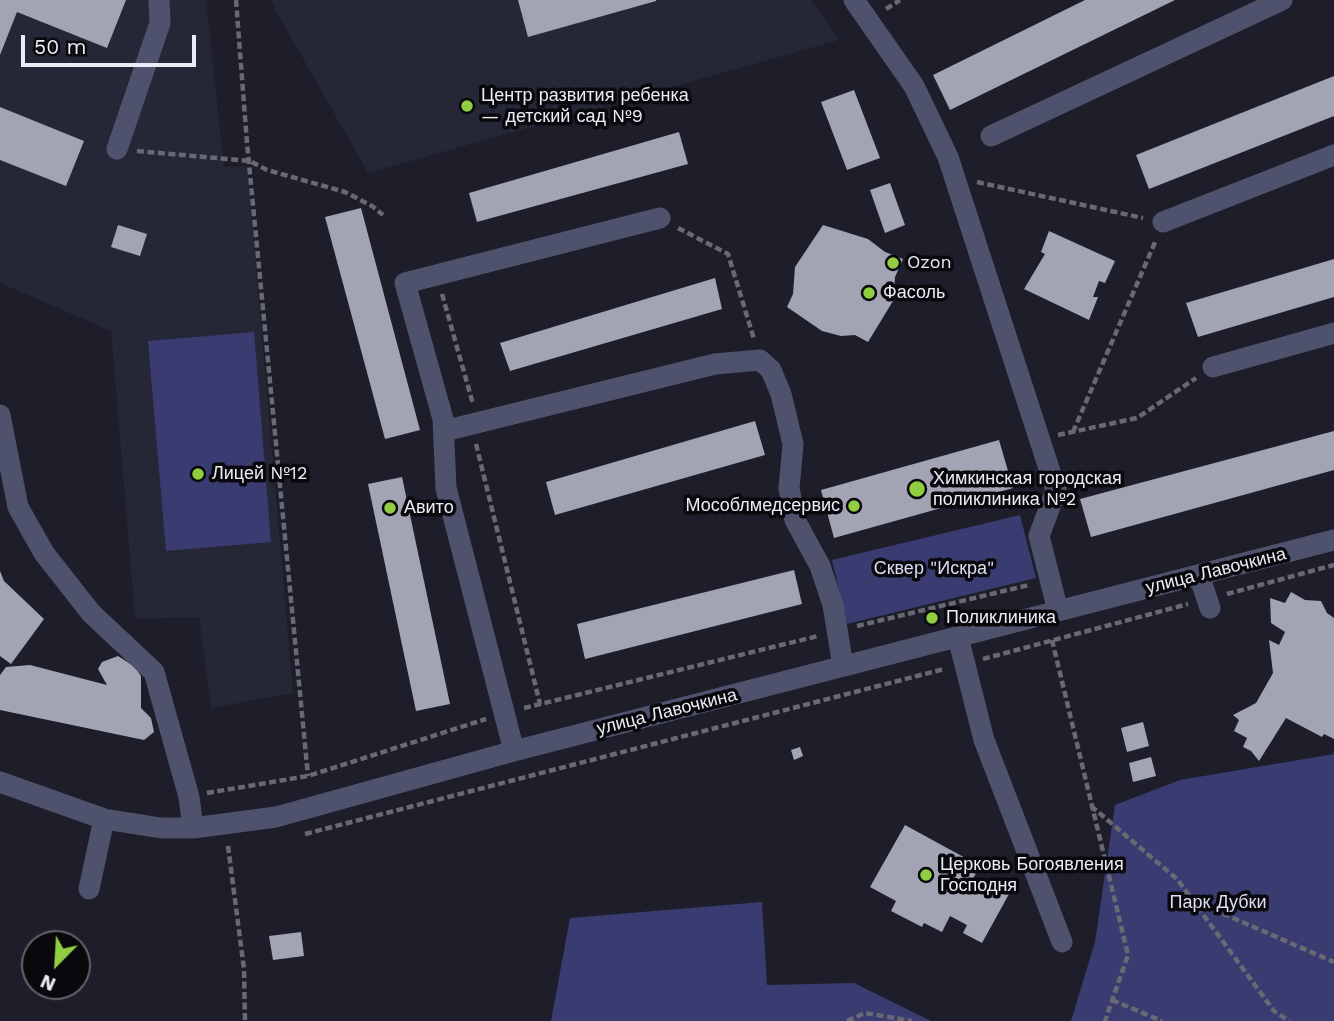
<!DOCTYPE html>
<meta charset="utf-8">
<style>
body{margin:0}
#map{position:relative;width:1334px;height:1021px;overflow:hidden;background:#1d1e29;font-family:"Work Sans",sans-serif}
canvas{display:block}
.north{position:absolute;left:21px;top:930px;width:70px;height:70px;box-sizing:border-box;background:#08080d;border:2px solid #636369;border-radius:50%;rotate:204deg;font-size:19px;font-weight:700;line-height:28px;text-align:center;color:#ebecf4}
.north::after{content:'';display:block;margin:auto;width:24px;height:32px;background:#90cd41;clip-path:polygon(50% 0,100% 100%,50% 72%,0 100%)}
.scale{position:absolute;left:21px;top:35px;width:175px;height:32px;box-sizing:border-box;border:4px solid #ebecf4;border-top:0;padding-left:9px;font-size:21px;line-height:24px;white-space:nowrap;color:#ebecf4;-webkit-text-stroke:5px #08080d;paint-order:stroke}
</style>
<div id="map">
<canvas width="1334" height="1021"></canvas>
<div class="north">N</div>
<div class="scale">50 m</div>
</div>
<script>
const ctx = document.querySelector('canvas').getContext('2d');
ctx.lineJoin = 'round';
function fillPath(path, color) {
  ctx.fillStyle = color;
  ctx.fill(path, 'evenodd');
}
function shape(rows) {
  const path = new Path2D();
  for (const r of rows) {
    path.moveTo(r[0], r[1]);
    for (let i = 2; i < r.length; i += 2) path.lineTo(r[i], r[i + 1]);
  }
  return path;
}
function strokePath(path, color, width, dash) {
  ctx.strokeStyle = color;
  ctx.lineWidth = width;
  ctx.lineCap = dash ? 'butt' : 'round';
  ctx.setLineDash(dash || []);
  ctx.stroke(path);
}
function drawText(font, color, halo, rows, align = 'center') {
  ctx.font = font + ' "Work Sans",sans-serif';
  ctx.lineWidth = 7;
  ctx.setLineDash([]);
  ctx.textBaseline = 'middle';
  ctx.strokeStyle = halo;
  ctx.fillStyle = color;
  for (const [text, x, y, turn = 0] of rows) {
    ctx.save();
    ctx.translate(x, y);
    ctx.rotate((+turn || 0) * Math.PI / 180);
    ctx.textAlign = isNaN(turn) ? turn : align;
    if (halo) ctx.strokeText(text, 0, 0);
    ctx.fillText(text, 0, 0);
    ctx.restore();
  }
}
const built = shape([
 [0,0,206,0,224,167,247,166,293,693,211,708,199,617,135,619,111,331,0,283],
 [270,0,811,0,839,40,368,173]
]);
const green = shape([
 [254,332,271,542,166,551,148,341],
 [1020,515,1036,578,847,624,832,560],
 [1334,754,1334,1021,1071,1021,1095,942,1115,805,1180,780],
 [762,902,767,985,854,983,931,1021,551,1021,570,918]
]);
const building = shape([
 [0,0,126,0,107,48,17,12,0,55],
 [518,0,656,0,656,1,528,37],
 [1085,0,1175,0,950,110,933,75],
 [1334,76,1334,116,1149,189,1136,155],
 [854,90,880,158,847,170,821,102],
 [0,107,84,141,66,186,0,160],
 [679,132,688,164,477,222,469,193],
 [890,183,905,225,885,233,870,190],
 [361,208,420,430,385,439,325,217],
 [118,225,147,234,140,256,111,247],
 [823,225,868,239,885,252,903,259,895,277,893,301,868,342,855,335,841,336,822,331,787,307,793,294,795,267],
 [1049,231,1115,261,1105,283,1099,281,1093,297,1098,297,1089,320,1024,289,1045,254,1041,252],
 [1334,259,1334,297,1198,337,1186,303],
 [715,278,722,309,510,371,500,343],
 [755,421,765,455,555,515,546,482],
 [1334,431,1334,470,1091,537,1080,499],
 [999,440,1013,488,834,538,821,490],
 [402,477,450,704,416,711,368,484],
 [794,570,802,604,585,659,577,624],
 [0,571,4,581,44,619,11,664,0,656],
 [1291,592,1305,600,1321,601,1327,613,1334,618,1334,739,1324,734,1322,737,1286,718,1259,761,1251,751,1243,747,1247,738,1234,731,1239,720,1233,715,1256,703,1273,673,1269,640,1279,645,1285,632,1271,623,1270,598,1285,603],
 [118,656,135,667,141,676,141,708,151,718,154,732,144,740,0,710,0,675,6,667,30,665,107,685,98,669,102,662],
 [1143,722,1149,746,1127,752,1121,728],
 [800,747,803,756,794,760,791,750],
 [1151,757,1156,776,1133,782,1129,763],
 [905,825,980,866,970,884,990,895,995,886,1009,894,982,943,963,933,967,925,950,916,942,932,924,923,922,927,891,911,896,901,870,887],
 [301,932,304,956,273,960,269,936]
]);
const path = shape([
 [236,0,247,143,308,776],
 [886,9,900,0],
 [137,151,250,161,267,170,345,192,372,206,383,215],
 [977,182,1143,218],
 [678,228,728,254,754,339],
 [442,294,473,404],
 [1073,432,1156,240],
 [1058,435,1137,418,1196,378],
 [476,444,540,704],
 [1227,594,1334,565],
 [857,626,1029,585],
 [1052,640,1128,955,1105,1021],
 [983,659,1188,604],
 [524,708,818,636],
 [207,793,308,776,486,719],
 [1091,806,1177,879,1274,1011,1289,1021],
 [305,834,944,669],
 [228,846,244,969,245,1021],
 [1194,901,1334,962],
 [1112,1000,1162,1021],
 [847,1021,865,1013,912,1021]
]);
const minor = shape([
 [854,0,914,86,948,157,1056,490,1039,536,1058,611],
 [991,136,1282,0],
 [117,149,160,23,159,0],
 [1163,222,1334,155],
 [1213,367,1334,333],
 [0,415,18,507,44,553,91,613,154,672,189,797,193,828],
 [444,431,715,364,760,360,771,370,781,394,793,444,789,488,795,520,820,566,833,605,843,666],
 [1199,575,1210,608],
 [958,637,984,740,1062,942],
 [514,751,446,488,443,419,405,283,660,218],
 [0,782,104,819,161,828,193,828,276,817,514,751,1334,540],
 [89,889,104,819]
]);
const markers = [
 [467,106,7,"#90cd41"],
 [893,263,7,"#90cd41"],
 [869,293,7,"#90cd41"],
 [198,474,7,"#90cd41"],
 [917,489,9,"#90cd41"],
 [854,506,7,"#90cd41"],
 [390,508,7,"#90cd41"],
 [932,618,7,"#90cd41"],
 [926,875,7,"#90cd41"]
];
const poiNames = [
 ["Центр развития ребенка",481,96],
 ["— детский сад №9",481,117],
 ["Ozon",907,263],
 ["Фасоль",883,293],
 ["Лицей №12",212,474],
 ["Химкинская городская",933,479],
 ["поликлиника №2",933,500],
 ["Мособлмедсервис",840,506,"right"],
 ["Авито",404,508],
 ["Поликлиника",946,618],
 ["Церковь Богоявления",940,865],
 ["Господня",940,886]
];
const parkNames = [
 ["Сквер \"Искра\"",934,569],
 ["Парк Дубки",1218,903]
];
const streetNames = [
 ["улица Лавочкина",1216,571,-14],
 ["улица Лавочкина",667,712,-14]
];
fillPath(built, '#252737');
fillPath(green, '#3a3b71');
fillPath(building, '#a2a4b3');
strokePath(path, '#686973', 4.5, [7, 3.5]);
strokePath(minor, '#4f526d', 21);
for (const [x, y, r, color] of markers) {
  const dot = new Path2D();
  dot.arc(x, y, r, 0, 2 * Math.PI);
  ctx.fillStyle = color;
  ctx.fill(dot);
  strokePath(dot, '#08080d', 2.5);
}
drawText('18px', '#ebecf4', '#08080d', poiNames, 'left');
drawText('18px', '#dcdff2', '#08080d', parkNames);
drawText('18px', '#ebecf4', '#08080d', streetNames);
</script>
